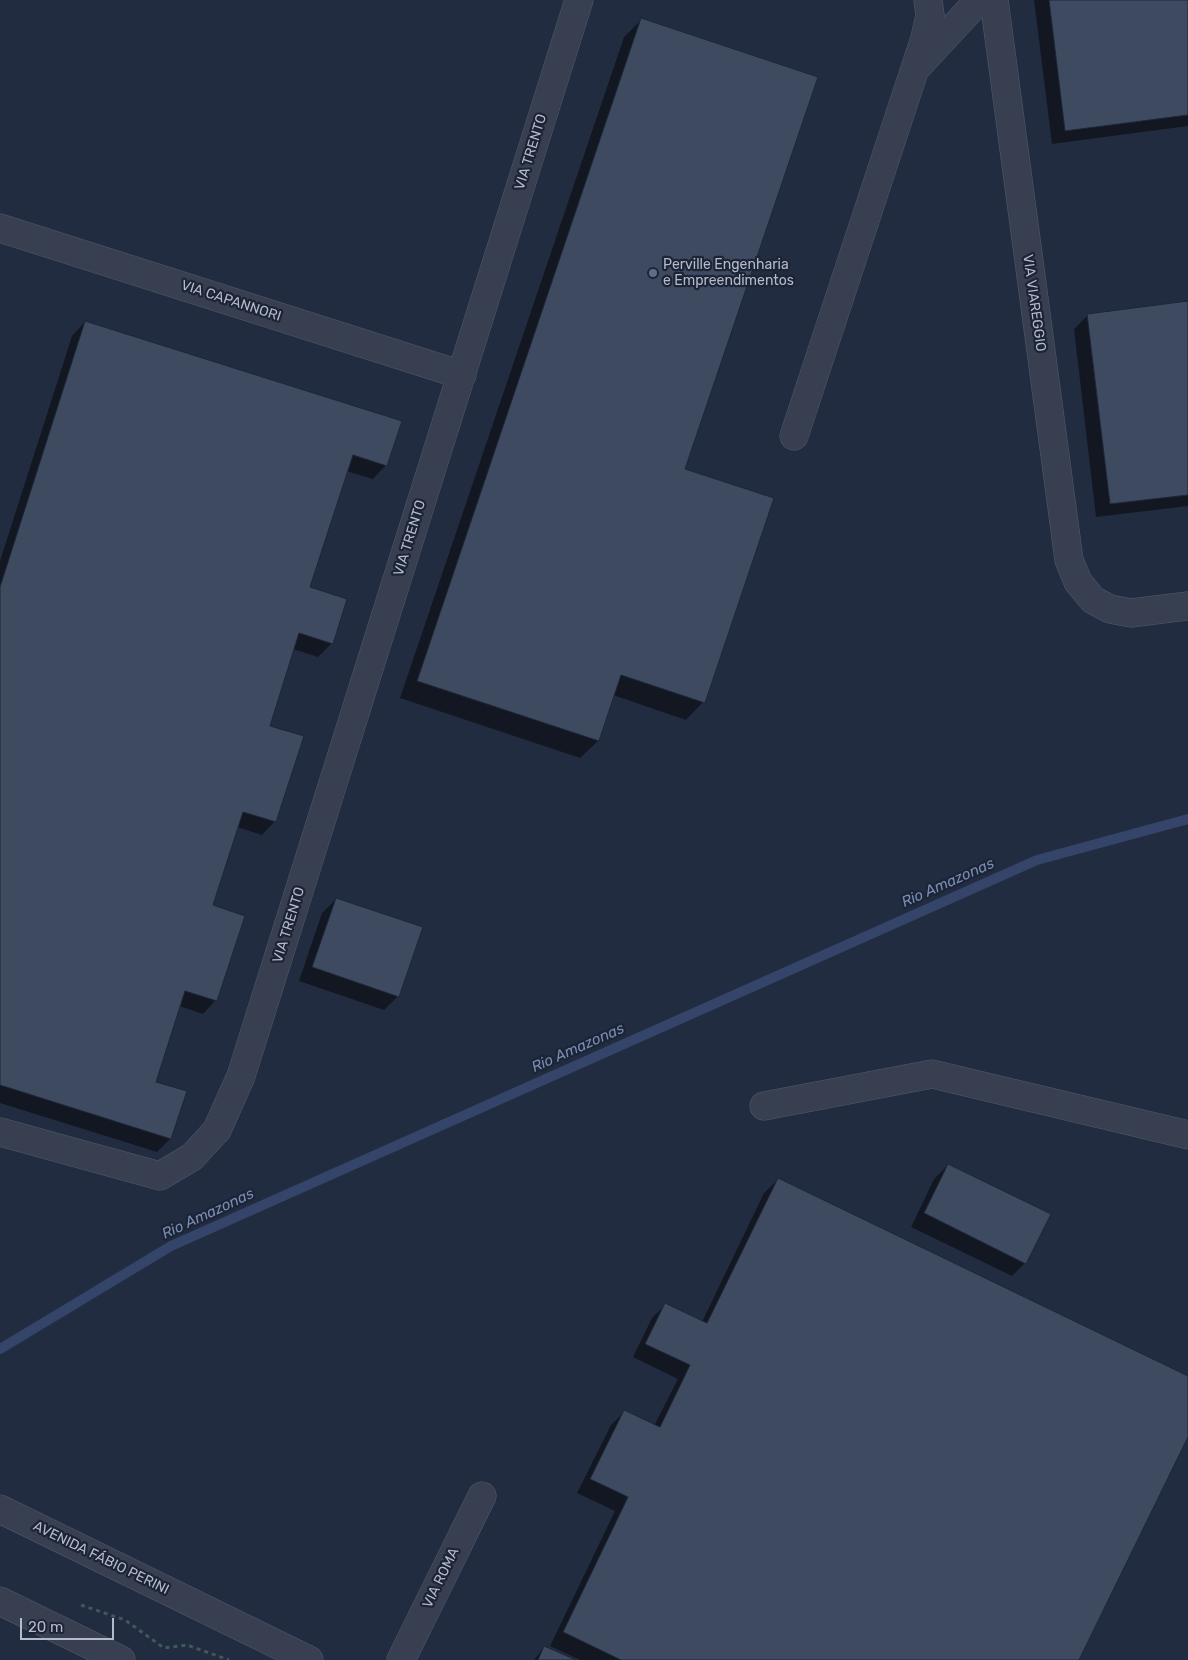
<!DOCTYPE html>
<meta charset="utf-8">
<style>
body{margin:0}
#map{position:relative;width:1188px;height:1660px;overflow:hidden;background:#222c41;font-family:Rubik,sans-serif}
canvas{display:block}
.scale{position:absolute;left:20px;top:1618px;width:94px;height:22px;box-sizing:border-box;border:2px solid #b3bacb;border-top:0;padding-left:6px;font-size:15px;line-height:18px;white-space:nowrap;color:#b3bacb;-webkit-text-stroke:4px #1c2436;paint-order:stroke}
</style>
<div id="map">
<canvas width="1188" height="1660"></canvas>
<div class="scale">20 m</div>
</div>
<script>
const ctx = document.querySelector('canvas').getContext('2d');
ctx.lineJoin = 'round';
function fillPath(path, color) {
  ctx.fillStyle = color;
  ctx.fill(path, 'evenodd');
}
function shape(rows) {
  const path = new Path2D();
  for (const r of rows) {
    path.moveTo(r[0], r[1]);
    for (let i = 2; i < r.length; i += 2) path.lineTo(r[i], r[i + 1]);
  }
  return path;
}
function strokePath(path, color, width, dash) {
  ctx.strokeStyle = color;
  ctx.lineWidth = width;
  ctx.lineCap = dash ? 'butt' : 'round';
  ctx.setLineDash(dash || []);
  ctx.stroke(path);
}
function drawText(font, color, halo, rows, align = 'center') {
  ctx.font = font + ' Rubik,sans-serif';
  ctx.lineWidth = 4.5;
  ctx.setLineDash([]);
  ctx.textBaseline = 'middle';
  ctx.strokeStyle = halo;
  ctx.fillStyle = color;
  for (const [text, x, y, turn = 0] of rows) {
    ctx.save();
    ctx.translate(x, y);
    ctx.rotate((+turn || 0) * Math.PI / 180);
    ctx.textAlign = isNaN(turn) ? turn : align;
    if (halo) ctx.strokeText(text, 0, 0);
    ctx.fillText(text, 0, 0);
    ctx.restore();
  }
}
const shadow = shape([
 [1034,0,1188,0,1188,126,1052,144],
 [641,20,684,470,703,702,686,720,613,695,598,741,580,758,400,698,624,37],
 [1188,302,1188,506,1096,517,1074,329,1088,315],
 [85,322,386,465,373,479,346,471,309,588,332,643,318,657,293,649,268,727,275,821,262,835,237,827,211,906,216,1000,203,1014,179,1006,154,1083,170,1139,157,1152,0,1103,0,561,72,336],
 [336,899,398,996,384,1010,299,981,322,913],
 [948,1165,1025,1263,1012,1276,911,1227,934,1179],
 [778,1180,1188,1377,1188,1434,1078,1660,580,1660,550,1646,615,1511,577,1493,611,1425,624,1412,654,1426,678,1379,633,1357,652,1318,665,1305,702,1322,764,1193],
 [544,1647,573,1660,534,1660]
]);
const stream = shape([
 [0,1349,171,1246,1037,860,1188,819]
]);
const building = shape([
 [1049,0,1188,0,1188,115,1065,131,1049,0],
 [641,18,818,77,685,469,774,498,705,703,621,675,599,741,417,681,641,18],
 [1188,301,1188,495,1110,504,1087,314,1188,301],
 [85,321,402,421,387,466,353,455,310,587,347,599,333,644,299,633,270,726,304,736,276,822,243,812,213,905,245,916,217,1001,185,991,156,1082,187,1091,171,1139,0,1085,0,587,85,321],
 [336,898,423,927,399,997,312,967,336,898],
 [948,1164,1051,1214,1026,1264,924,1213,948,1164],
 [778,1178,1188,1376,1188,1437,1079,1660,621,1660,563,1632,628,1497,590,1479,624,1410,660,1427,690,1365,645,1344,665,1303,707,1323,778,1178],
 [544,1646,576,1660,538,1660,544,1646]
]);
const path = shape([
 [81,1605,125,1620,164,1648,187,1645,229,1660]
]);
const minor = shape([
 [994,0,1069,560,1078,582,1093,600,1110,609,1131,613,1188,606],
 [919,65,979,0],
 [0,228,462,375],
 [794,436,925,38,930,15,928,0],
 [764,1106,932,1074,1188,1135],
 [0,1132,160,1176,192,1157,217,1130,241,1076,579,0],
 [0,1509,309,1660],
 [0,1601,121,1660],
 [401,1660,482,1496]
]);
const markers = [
 [653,273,5,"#5c6f8a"]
];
const streetNames = [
 ["VIA TRENTO",531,152,-73],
 ["VIA CAPANNORI",231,301,18],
 ["VIA VIAREGGIO",1034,303,82],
 ["VIA TRENTO",410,538,-73],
 ["VIA TRENTO",289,925,-73],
 ["AVENIDA FÁBIO PERINI",101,1558,26],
 ["VIA ROMA",441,1578,-64]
];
const poiNames = [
 ["Perville Engenharia",663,265],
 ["e Empreendimentos",663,281]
];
const waterNames = [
 ["Rio Amazonas",948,883,-24],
 ["Rio Amazonas",578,1048,-24],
 ["Rio Amazonas",208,1214,-25]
];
fillPath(shadow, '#0007');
strokePath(stream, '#344569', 10);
fillPath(building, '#3e4a60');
strokePath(building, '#1e2638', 1);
strokePath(minor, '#525a6b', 29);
strokePath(path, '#40575c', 3, [4, 4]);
strokePath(minor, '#373f51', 28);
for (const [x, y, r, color] of markers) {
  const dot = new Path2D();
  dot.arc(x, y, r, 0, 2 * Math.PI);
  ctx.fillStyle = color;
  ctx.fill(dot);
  strokePath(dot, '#1c2436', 2);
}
drawText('14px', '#b3bacb', '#1c2436', streetNames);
drawText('14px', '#b3bacb', '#1c2436', poiNames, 'left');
drawText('italic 15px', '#788cb5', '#1c2436', waterNames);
</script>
